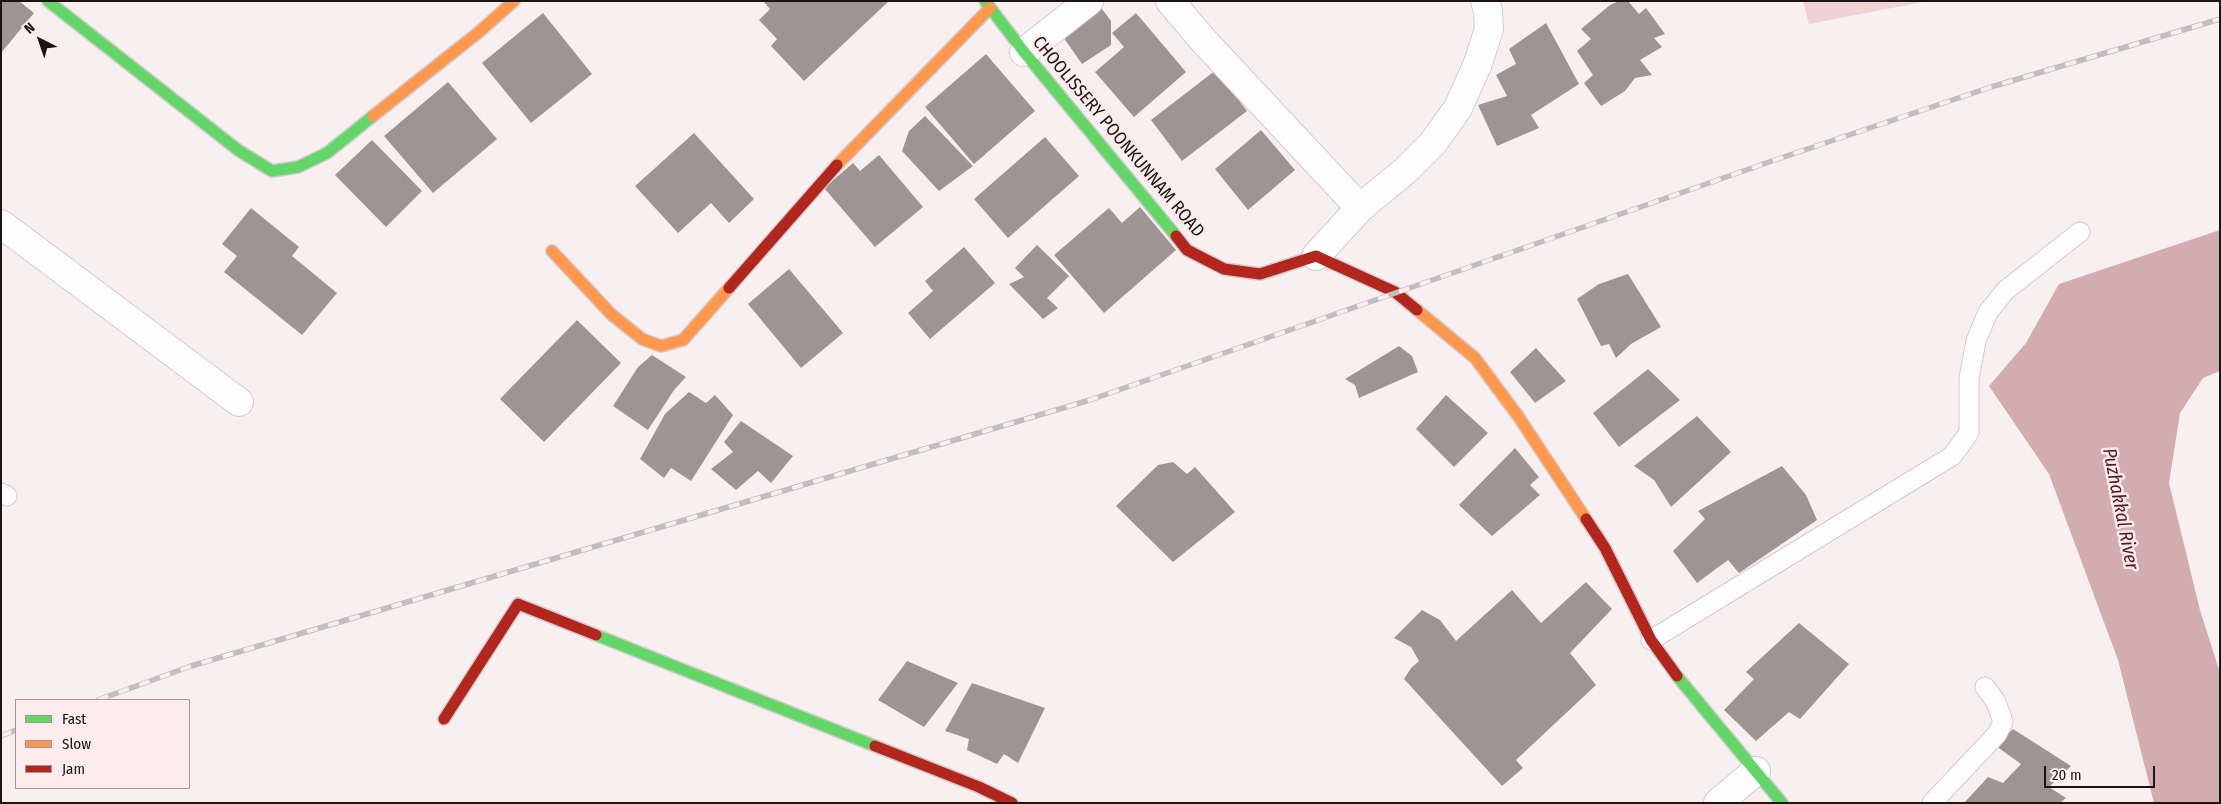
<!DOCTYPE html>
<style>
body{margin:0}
#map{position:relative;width:2221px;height:804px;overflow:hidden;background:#f8f0f0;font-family:"Fira Sans Condensed",sans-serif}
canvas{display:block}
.frame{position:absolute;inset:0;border:2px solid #1c1414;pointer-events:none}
.legend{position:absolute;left:15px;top:699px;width:175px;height:90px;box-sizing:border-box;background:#fceced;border:1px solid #a29696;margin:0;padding:6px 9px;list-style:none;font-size:15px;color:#1c1414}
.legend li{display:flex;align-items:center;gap:10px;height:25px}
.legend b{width:25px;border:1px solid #a29696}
.north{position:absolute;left:15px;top:15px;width:50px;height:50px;-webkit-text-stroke:4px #fceced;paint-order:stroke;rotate:319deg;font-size:14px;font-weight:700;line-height:20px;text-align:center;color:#1c1414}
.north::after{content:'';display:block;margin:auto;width:18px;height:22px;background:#1c1414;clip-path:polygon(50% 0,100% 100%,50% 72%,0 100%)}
.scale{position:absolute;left:2044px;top:766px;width:111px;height:22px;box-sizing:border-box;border:2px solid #1c1414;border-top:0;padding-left:6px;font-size:15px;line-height:18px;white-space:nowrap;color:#1c1414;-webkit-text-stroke:4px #fceced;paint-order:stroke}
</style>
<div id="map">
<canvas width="2221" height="804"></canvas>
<div class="frame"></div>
<ul class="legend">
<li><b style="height:6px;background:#63d668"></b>Fast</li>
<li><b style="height:6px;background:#ff974d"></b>Slow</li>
<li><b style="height:6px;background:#b3261e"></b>Jam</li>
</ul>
<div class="north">N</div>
<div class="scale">20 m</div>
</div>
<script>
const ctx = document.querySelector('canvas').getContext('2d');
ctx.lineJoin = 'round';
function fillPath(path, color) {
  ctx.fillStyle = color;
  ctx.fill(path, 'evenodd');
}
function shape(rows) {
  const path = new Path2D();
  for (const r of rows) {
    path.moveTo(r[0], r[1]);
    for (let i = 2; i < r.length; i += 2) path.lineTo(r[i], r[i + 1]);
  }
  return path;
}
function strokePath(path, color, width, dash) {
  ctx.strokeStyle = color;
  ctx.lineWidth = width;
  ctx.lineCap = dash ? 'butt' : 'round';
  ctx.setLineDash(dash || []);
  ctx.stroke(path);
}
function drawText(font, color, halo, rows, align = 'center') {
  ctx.font = font + ' "Fira Sans Condensed",sans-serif';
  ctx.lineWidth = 5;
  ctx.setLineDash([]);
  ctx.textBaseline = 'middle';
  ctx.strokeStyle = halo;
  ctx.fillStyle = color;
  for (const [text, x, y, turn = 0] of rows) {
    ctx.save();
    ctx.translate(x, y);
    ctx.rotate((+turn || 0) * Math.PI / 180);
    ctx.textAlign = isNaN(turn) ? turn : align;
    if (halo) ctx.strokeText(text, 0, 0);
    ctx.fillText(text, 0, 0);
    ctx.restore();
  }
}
const green = shape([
 [1803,1,1928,1,1809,24]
]);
const water = shape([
 [2220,230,2220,371,2203,378,2180,413,2169,483,2200,610,2220,673,2220,803,2154,803,2118,660,2049,474,1989,386,2026,343,2059,284]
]);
const building = shape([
 [1,1,19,1,34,13,1,53],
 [763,1,889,1,804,81,771,46,777,39,759,20,770,9],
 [1619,1,1628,1,1639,14,1646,8,1665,34,1654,38,1662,47,1640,60,1652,75,1635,78,1625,91,1601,106,1584,83,1593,75,1577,51,1591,39,1581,29,1610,5],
 [1099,5,1111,21,1111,45,1082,64,1061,34],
 [543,13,592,74,531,123,482,63],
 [1136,13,1186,72,1134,117,1095,72,1124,47,1112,33],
 [1546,23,1579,84,1531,115,1539,128,1497,146,1478,105,1507,96,1496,75,1516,64,1509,49],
 [986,54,1035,111,974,164,925,107],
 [1216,70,1247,111,1182,161,1151,120],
 [448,82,497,139,433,193,384,136],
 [925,116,973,166,939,191,902,151,909,131],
 [1261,130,1295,170,1248,210,1215,169],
 [694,133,754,199,729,223,711,203,678,233,635,186],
 [1045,137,1079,176,1008,238,974,199],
 [372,140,422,191,386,227,335,175],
 [879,155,923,207,875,247,824,188,853,163,860,171],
 [1140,207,1176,250,1104,313,1054,255,1109,208,1122,223],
 [251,208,299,247,292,256,337,293,302,335,224,272,237,256,222,244],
 [1037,245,1069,276,1047,298,1058,308,1043,319,1009,284,1024,277,1015,268],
 [964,247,995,283,930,339,908,313,933,291,925,281],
 [789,269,843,333,801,368,748,304],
 [1628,274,1661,327,1631,344,1616,358,1609,344,1601,346,1577,299,1599,284],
 [577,320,621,363,544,442,500,399],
 [1399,346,1412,356,1418,372,1359,398,1355,385,1345,379],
 [1536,348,1566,381,1535,403,1510,372],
 [652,355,686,377,674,390,648,430,613,406,638,367],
 [1648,369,1680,400,1619,447,1593,413],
 [689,392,706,403,715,395,733,415,691,481,671,468,664,478,640,459,665,414],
 [1446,395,1488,433,1454,467,1416,429],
 [1697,416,1731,452,1671,507,1654,480,1634,466],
 [741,421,793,456,771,483,758,471,736,490,711,469,733,452,724,442],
 [1515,448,1539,477,1530,485,1540,495,1492,536,1459,505],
 [1173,462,1187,474,1195,467,1235,512,1173,562,1116,506,1158,465],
 [1782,466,1806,495,1817,520,1739,573,1728,560,1697,583,1673,551,1705,519,1698,511],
 [1586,582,1612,609,1570,653,1596,685,1516,760,1523,768,1502,786,1404,679,1411,668,1419,661,1411,647,1394,638,1422,610,1440,620,1456,641,1512,590,1541,623],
 [1799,623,1849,664,1800,719,1789,712,1756,741,1724,710,1754,679,1746,672],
 [907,661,958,683,924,727,878,700],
 [972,683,1045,708,1018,763,1004,754,997,764,967,750,969,739,945,731],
 [2013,729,2071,766,2049,787,2066,798,2060,803,1964,803,1988,777,2003,783,2021,764,1996,746]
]);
const lane = shape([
 [1,493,7,496],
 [1651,640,1952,456,1969,433,1969,378,1976,341,1988,312,2006,290,2080,232],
 [1932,803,1997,734,2003,722,1996,702,1985,687]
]);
const street = shape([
 [1170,1,1202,39,1360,208],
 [1024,52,1089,1],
 [1,224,239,402],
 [1316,256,1360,208,1406,170,1433,143,1458,108,1478,63,1489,29,1488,11,1485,1],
 [1718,803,1756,771]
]);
const fast = shape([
 [48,1,238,150,272,171,298,167,327,153,373,116],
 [985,1,1024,52,1176,236],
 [596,635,875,746],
 [1677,676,1782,803]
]);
const slow = shape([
 [373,116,479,32,514,1],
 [837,165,990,8],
 [552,251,611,314,642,339,661,346,683,340,729,288],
 [1417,310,1475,358,1518,416,1586,519]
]);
const jam = shape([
 [1176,236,1187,250,1224,269,1260,274,1316,256,1395,292,1417,310],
 [729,288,837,165],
 [1586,519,1605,548,1651,640,1677,676],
 [444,719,518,604,596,635],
 [875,746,979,787,1012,803]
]);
const rail = shape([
 [98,700,191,666,1090,400,1769,162,1991,87,2220,19],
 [1,736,16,730]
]);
const streetNames = [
 ["CHOOLISSERY POONKUNNAM ROAD",1118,137,50]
];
const waterNames = [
 ["Puzhakkal River",2120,509,79]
];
fillPath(green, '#efd2d3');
fillPath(water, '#d2acae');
fillPath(building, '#9f9494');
strokePath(lane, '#d3cbcb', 21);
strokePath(street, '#d3cbcb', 30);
strokePath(fast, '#d3cbcb', 14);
strokePath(slow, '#d3cbcb', 14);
strokePath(jam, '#d3cbcb', 14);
strokePath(lane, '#fefdfd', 19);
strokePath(street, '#fefdfd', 28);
strokePath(fast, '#63d668', 11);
strokePath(slow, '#ff974d', 11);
strokePath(jam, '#b3261e', 11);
strokePath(rail, '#c0bebe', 5.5);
strokePath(rail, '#fceced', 4, [11]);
drawText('18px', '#1c1414', '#fceced', streetNames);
drawText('italic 19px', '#551820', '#fceced', waterNames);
</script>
